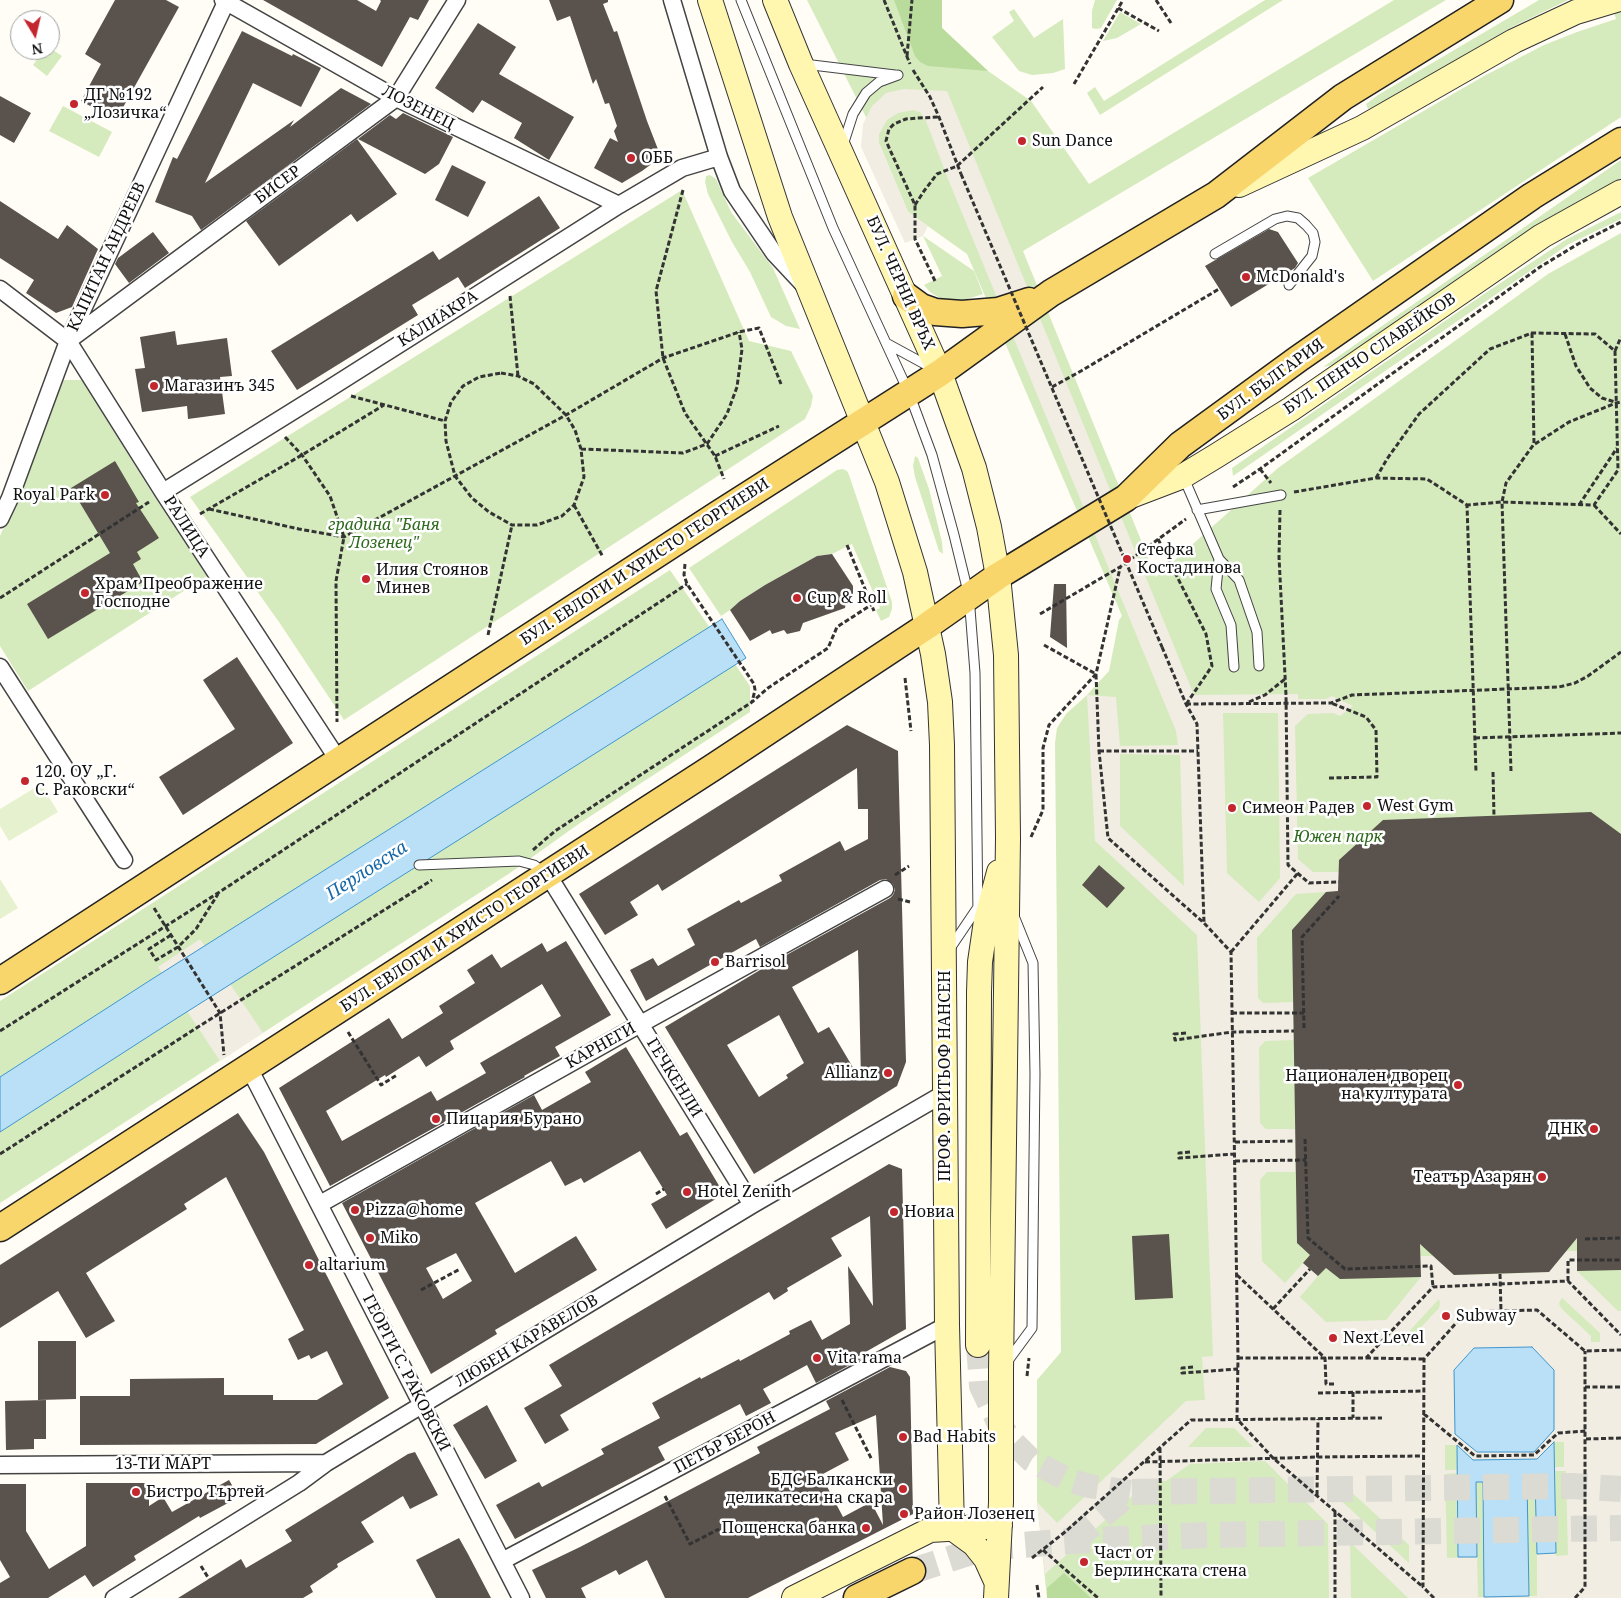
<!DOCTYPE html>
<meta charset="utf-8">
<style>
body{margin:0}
#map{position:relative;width:1621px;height:1598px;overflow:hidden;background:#fffdf5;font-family:"Noto Serif",serif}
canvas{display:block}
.north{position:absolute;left:10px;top:10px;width:50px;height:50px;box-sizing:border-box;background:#fff;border:1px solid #a0a0a0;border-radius:50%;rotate:171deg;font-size:14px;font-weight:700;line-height:20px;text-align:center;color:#111}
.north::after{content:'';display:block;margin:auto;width:18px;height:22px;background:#c4262e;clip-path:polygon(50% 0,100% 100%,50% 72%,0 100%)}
</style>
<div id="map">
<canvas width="1621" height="1598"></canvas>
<div class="north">N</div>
</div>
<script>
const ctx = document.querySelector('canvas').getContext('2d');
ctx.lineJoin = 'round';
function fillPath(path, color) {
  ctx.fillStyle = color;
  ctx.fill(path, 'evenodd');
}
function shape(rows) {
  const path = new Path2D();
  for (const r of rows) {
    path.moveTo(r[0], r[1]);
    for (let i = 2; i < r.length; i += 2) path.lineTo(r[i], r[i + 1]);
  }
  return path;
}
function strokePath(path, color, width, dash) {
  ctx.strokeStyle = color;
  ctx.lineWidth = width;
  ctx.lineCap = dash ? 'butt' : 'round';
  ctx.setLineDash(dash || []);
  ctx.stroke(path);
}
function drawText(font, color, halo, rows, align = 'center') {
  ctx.font = font + ' "Noto Serif",serif';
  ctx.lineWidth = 5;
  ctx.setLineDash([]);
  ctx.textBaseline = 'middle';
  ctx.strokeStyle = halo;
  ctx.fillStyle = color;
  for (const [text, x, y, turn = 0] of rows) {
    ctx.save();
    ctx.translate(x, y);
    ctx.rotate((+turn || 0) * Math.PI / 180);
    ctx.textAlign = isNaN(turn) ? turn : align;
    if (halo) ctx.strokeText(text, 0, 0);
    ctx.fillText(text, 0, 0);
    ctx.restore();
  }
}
const green = shape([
 [807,0,942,0,942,28,988,71,1031,101,1089,184,1394,0,1446,0,1023,251,1156,577,1278,468,1548,274,1621,233,1621,1598,1047,1598,1037,1502,1037,1380,1061,1352,1055,743,1057,728,1066,714,1087,695,1109,671,1119,620,1122,616,967,254,908,212,879,143],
 [1095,0,1117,0,1101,28,1096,29,1092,28,1092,11],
 [1265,0,1283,0,1100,115,1087,93,1095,87,1104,101],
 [1539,0,1568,0,1512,27,1383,103,1368,109,1366,104,1378,95],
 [1610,0,1621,0,1621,117,1373,281,1308,178,1484,76,1544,45,1577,32,1616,19],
 [1014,9,1034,38,1063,19,1065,69,1053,73,1032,75,1019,71,992,37,1014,21,1009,12],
 [1120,12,1141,24,1117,38,1103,41],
 [50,48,62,56,47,76,33,65,44,50,50,50],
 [63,106,112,132,99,157,49,131],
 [1621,160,1621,180,1593,195,1333,365,1323,367],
 [710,175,716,179,731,212,773,268,800,329,786,326,771,317,750,272,732,242,708,194,705,182,706,176],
 [682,190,749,341,791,351,813,396,811,406,805,419,344,720,279,622,190,497],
 [1621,212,1621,219,1569,244,1233,476,1232,468,1484,294,1567,239],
 [923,236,974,271,983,294,958,302,950,302,938,297,930,292,924,285,942,276],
 [63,380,82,380,152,493,207,576,28,691,0,646,0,536,17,499],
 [915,456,918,458,929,489,942,542,943,554,939,551,915,477,913,466],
 [843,469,847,471,849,475,892,602,892,609,889,617,881,621,876,610,880,608,852,544,832,554,817,556,765,585,740,601,730,610,721,616,689,568,837,470],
 [670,570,750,686,750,712,580,823,510,873,0,1203,0,1001]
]);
const forest = shape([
 [894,0,942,0,942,28,988,71,928,66,920,62,915,56],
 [1064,1573,1091,1598,1047,1598,1047,1588]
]);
const pitch = shape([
 [41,784,58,812,9,841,0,826,0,809],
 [0,879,18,908,0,919]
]);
const plaza = shape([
 [904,89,947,91,1194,695,1298,694,1298,699,1326,699,1332,696,1353,706,1340,716,1333,713,1308,714,1295,726,1298,859,1313,872,1339,872,1339,891,1296,894,1257,938,1258,998,1263,1003,1293,1002,1294,1040,1265,1041,1259,1048,1260,1123,1266,1129,1295,1129,1295,1172,1267,1172,1260,1180,1262,1261,1285,1283,1303,1263,1318,1276,1300,1297,1326,1322,1386,1320,1421,1277,1420,1256,1433,1256,1454,1275,1500,1274,1549,1272,1566,1251,1577,1251,1577,1271,1618,1311,1621,1311,1621,1598,1408,1598,1350,1542,1351,1598,1329,1598,1328,1524,1265,1461,1190,1464,1166,1481,1149,1481,1045,1574,1037,1502,1057,1523,1186,1401,1205,1400,1202,1357,1213,1356,1197,935,1095,841,1087,695,1116,697,1120,746,1178,745,1176,731,948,179,926,121,920,112,913,110,898,113,887,120,879,134,879,143,908,212,928,226,923,236,905,243,861,147,863,124,872,106,886,93],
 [1223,713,1278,713,1280,878,1259,902,1227,873],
 [1120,754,1180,755,1184,886,1120,826],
 [1562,1298,1600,1333,1600,1342,1591,1342,1591,1336,1562,1309,1559,1304,1560,1301],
 [1439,1299,1440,1304,1439,1308,1409,1340,1410,1346,1402,1346,1402,1339],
 [1206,1428,1234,1428,1253,1447,1188,1447],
 [1554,1442,1564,1442,1564,1467,1554,1467,1554,1471,1566,1471,1568,1555,1556,1556,1556,1553,1537,1554,1537,1596,1478,1597,1477,1557,1447,1558,1445,1474,1457,1473,1457,1470,1445,1470,1445,1445,1457,1445,1473,1460,1537,1459],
 [1335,1477,1409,1545,1409,1563,1335,1495],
 [200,939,263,1033,220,1061,158,967]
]);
const water = shape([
 [722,619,746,658,174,1020,0,1132,0,1077,149,981,722,619],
 [1532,1347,1554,1370,1554,1430,1534,1452,1477,1452,1455,1434,1454,1370,1474,1348,1532,1347],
 [1554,1442,1556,1553,1537,1554,1535,1480,1527,1480,1529,1596,1484,1597,1483,1482,1476,1482,1477,1557,1458,1557,1457,1445,1473,1460,1537,1459,1554,1442]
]);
const building = shape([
 [115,0,166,0,179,7,116,120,81,101,101,64,85,54],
 [263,0,357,0,376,11,381,1,380,0,429,0,418,20,410,17,382,67],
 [549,0,608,0,608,2,603,4,614,32,617,31,647,121,661,157,642,171,622,183,594,168,610,138,618,142,614,131,617,126,609,103,605,104,596,79,593,84,570,16,557,21],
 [478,23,516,47,499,74,574,117,549,160,514,138,522,123,482,100,473,113,435,88],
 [242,31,292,56,293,54,321,68,301,107,253,83,205,183,294,120,290,127,341,88,371,104,201,230,192,216,155,202,173,157,177,159],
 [0,96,31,113,14,143,0,135],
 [403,113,453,137,439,164,425,174,358,139,390,115,396,119],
 [357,139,397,194,357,222,351,214,279,266,246,221],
 [452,165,486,182,468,217,435,200],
 [539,196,560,228,465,288,458,277,412,305,418,315,297,390,271,351,433,251,439,260],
 [0,201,58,239,67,225,98,249,72,307,56,313,26,293,34,280,0,258],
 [1269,229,1278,232,1298,263,1295,268,1231,307,1205,266],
 [153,232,169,253,129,283,115,264,118,258],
 [175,331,177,345,227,338,232,376,220,377,225,414,188,419,187,406,142,412,135,369,145,368,140,337],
 [115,461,139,502,136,503,159,538,137,552,141,559,133,564,143,582,48,639,27,604,110,553,71,488],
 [832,554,853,586,853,595,846,602,845,608,803,623,800,631,787,634,784,630,772,634,770,630,750,641,730,610,740,601,765,585,817,556],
 [1054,584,1066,584,1067,648,1050,637],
 [237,657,293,743,183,815,159,777,235,729,203,680],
 [847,725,898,751,906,1062,897,1086,754,1174,665,1027,770,964,890,898,893,895,895,890,893,884,886,879,880,880,760,947,756,939,646,1001,630,970,653,958,658,966,695,945,687,929,739,900,741,903,782,881,779,875,840,841,845,851,868,839,868,809,858,809,857,768,662,891,658,884,630,902,638,915,605,935,579,894],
 [858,950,859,985,861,1081,829,1027,818,1033,792,987],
 [779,1015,804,1063,786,1075,788,1078,759,1097,727,1045],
 [1591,812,1621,834,1621,1270,1577,1271,1577,1238,1549,1272,1454,1275,1420,1244,1421,1277,1340,1279,1326,1268,1318,1276,1303,1263,1310,1255,1297,1243,1292,930,1326,892,1338,891,1339,860,1383,820],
 [1099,865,1125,888,1107,908,1082,885],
 [566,941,611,1015,555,1047,560,1056,524,1076,525,1077,330,1186,279,1088,389,1018,402,1039,443,1013,439,1006,475,983,467,970,492,954,501,968,542,943,547,952],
 [542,984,561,1016,480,1063,486,1073,437,1101,431,1091,342,1141,326,1111,385,1075,386,1077,419,1056,426,1067,454,1049,450,1041],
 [626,1047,680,1136,687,1132,724,1194,666,1229,651,1204,667,1195,640,1151,584,1183,581,1178,565,1186,551,1161,475,1203,515,1273,576,1236,597,1270,495,1330,497,1334,431,1374,342,1203,534,1095,542,1110,591,1082,585,1072],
 [456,1253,472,1281,443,1299,426,1268],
 [238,1113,264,1152,389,1398,316,1444,80,1445,80,1396,130,1396,130,1379,224,1378,224,1395,273,1395,273,1400,317,1400,343,1384,327,1351,311,1359,309,1355,298,1360,288,1339,304,1330,226,1177,184,1204,187,1209,86,1273,115,1321,86,1338,58,1291,0,1328,0,1265],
 [889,1164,902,1169,906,1329,855,1358,861,1359,816,1383,807,1365,763,1389,771,1403,746,1416,740,1404,658,1447,665,1460,515,1539,496,1505,539,1482,542,1487,604,1454,601,1449,660,1418,652,1403,700,1377,701,1379,739,1359,740,1361,790,1334,789,1331,811,1320,822,1340,850,1324,848,1266,873,1306,870,1216,831,1238,842,1256,787,1288,788,1291,774,1300,769,1292,560,1415,569,1430,545,1444,524,1408,562,1386,549,1365],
 [1169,1234,1173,1298,1135,1300,1132,1236],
 [38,1341,76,1341,76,1399,38,1400],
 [890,1367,906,1371,910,1377,913,1514,748,1598,665,1598,647,1560,619,1575,616,1570,581,1588,586,1598,546,1598,532,1570,580,1547,760,1453,757,1447,830,1409,826,1401],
 [876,1415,883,1525,871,1502,843,1517,821,1475,849,1460,835,1433],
 [46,1400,46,1439,34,1439,34,1449,6,1450,5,1401],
 [487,1405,517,1461,485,1479,453,1425],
 [415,1452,438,1495,410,1509,403,1496,361,1522,374,1542,337,1564,338,1567,310,1586,313,1592,303,1598,178,1598,241,1559,246,1568,292,1541,285,1530,408,1454],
 [229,1480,236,1492,225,1499,228,1503,200,1518,199,1516,134,1556,136,1560,93,1587,85,1575,48,1598,0,1598,0,1583,10,1577,0,1560,0,1484,26,1484,26,1531,49,1569,86,1546,86,1483,149,1483,149,1506,163,1497,172,1512],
 [459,1538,468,1554,491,1598,436,1598,416,1560]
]);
const secondaryTunnel = shape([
 [978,1345,981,1386,999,1424,1012,1441,1031,1460,1068,1480,1089,1486,1130,1492]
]);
const primaryTunnel = shape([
 [1072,1541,1130,1492,1571,1486,1621,1489],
 [912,1571,984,1548,1072,1541,1207,1535,1621,1528]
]);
const path = shape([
 [884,0,910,64],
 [1156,0,1171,23],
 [1118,8,1159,31],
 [907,56,912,0],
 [913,70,930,97,939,117,961,174],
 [1074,84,1123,0],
 [683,190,656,291,663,358,685,413,715,456,724,479],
 [915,205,924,191,937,174,957,166,1043,87],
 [935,281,915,239,915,205,886,141,889,129,894,124,906,119,918,118,939,117],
 [510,296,518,376],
 [1565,334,1576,366,1590,388,1602,398,1615,402],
 [1615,351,1621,337],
 [501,373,518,376,534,384,566,415,575,430,581,449,584,477,574,505,562,516,537,525,512,525,489,512,472,498,455,476,446,441,445,421,451,402,463,386,479,377,501,373],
 [1052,387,1081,371,1219,289],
 [351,396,445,421],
 [285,437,302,455,330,496,344,537,336,581,337,722],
 [1535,444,1569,422,1616,403,1621,402],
 [581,449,683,453,707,444,727,414,737,387,742,349,739,332],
 [715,456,779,426],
 [1260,469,1271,483],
 [1376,478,1387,459,1419,414,1490,349,1532,333,1595,334,1615,351,1618,470,1594,505,1502,502,1467,505],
 [1233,487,1260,469,1540,267,1578,244,1621,222],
 [1294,492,1376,478,1427,479,1467,505,1476,772],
 [574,505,603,557],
 [1579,505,1617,448],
 [1594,505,1621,534],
 [209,509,299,529,344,537,566,415,663,358,739,332,759,328,781,384],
 [1280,510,1279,557,1286,695,1288,865,1309,883,1339,882],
 [200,514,302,455,384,405],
 [1158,539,1206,634,1212,666,1187,703],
 [847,545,874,611],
 [685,564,684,575,687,584,754,684,755,690,752,702],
 [0,598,149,502],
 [1040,614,1120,567,1186,519],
 [488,635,512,525],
 [1044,645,1096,674,1099,751,1108,838,1204,923,1231,952,1238,1358,1237,1419,1273,1458,1423,1587],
 [1162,647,1186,704,1197,724,1204,922],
 [905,678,911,731],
 [1249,702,1265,695,1285,679],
 [1186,704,1331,703,1352,695,1559,687,1575,683,1588,676,1621,652],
 [1475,738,1621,733],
 [1099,751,1198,751],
 [1511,771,1502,502,1506,483,1534,444,1532,333],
 [1493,772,1494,817],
 [1329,778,1377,777,1376,730,1366,717,1331,703],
 [1031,837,1043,810,1043,748,1049,725,1096,674,1120,568],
 [533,850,555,831,752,702,768,688,828,648,837,627,871,605],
 [895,875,909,866],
 [898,899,910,902],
 [154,908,220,1013,224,1055],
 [171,935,149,949,156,960,178,947,196,929,218,894],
 [1231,952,1298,873],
 [1232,1013,1304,1013],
 [1304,1028,1302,937,1339,896],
 [0,1031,218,893,687,584],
 [348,1032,381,1085,397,1075],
 [1186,1033,1174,1034,1175,1040,1232,1032,1294,1031],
 [1305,1139,1308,1238,1345,1269,1431,1266,1433,1287],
 [1235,1142,1295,1141],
 [1190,1152,1179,1153,1179,1158,1234,1154],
 [0,1154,198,1027,432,880],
 [1235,1161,1306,1160],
 [656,1194,664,1189],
 [1585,1239,1621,1238],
 [1500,1274,1501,1311],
 [1237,1275,1325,1358,1326,1384,1334,1384],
 [1568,1281,1568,1260,1621,1260],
 [421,1290,460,1269],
 [1273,1309,1310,1269],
 [1238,1358,1366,1358,1433,1287,1568,1281,1621,1335],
 [1366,1358,1424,1359],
 [1193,1367,1182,1368,1182,1373,1238,1369],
 [1027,1376,1029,1358],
 [1585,1387,1621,1387],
 [1353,1392,1353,1418],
 [1318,1393,1423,1391],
 [842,1400,872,1460],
 [1424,1414,1475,1456,1534,1455,1558,1433,1586,1431],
 [1586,1439,1621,1438],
 [1160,1448,1161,1598],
 [1145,1462,1318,1457,1423,1456],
 [1317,1495,1318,1419],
 [665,1496,690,1544,719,1529],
 [1335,1512,1335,1598],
 [1043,1550,1098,1598],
 [1032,1558,1065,1532,1191,1420,1382,1418],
 [201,1566,209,1579],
 [1037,1585,1039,1598],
 [1434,1598,1423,1587,1424,1359,1466,1312,1537,1310,1585,1351,1621,1350],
 [1575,1598,1585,1587,1585,1351]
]);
const lane = shape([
 [741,0,833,228,909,393,932,455,954,535,969,596,975,673,978,916],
 [804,64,895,75],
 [843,145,853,114,866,93,879,82,898,75],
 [1215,254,1275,219,1287,216,1298,218,1306,225,1313,233,1315,242,1312,256,1289,285],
 [886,343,932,368],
 [1183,476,1219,559,1239,580,1257,632,1259,666],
 [1197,510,1281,495],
 [1219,559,1216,589,1231,625,1234,667],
 [419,865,519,861,534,865,545,873],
 [949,950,978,907],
 [1007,1362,1032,1328,1035,1074,1033,963,1014,916]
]);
const street = shape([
 [223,0,396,98,619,205],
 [672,0,719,157,732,191,774,253,803,284],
 [0,289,68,341,163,492,339,761],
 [69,340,396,98,457,0],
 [163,492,327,390,619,205,682,168,719,157],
 [0,519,10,498,68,341,227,0],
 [0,667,124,860],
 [548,875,752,1205],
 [249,1068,521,1598],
 [320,1204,628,1031,885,889],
 [0,1465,326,1463],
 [502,1561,947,1325],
 [114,1598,299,1483,326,1463,752,1205,945,1093]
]);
const secondary = shape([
 [710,0,780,217,887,482,915,572,933,654,940,702,942,745,947,1325,952,1528],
 [775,0,801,64,940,373,974,468,989,527,998,576,1006,655,1008,838,1001,1370,1001,1502,996,1598],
 [1239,185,1362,128,1514,41,1576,12,1616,0],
 [1128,497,1183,476,1216,456,1291,409,1542,236,1621,192],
 [978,1345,979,992,980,962,986,921,999,872],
 [952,1528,974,1544,986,1559,996,1581],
 [794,1598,930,1530,1000,1526]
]);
const primary = shape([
 [906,296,921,307,935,312,962,314,998,311,1029,301],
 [0,981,717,515,940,373,1051,293,1216,195,1343,97,1500,0],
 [0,1228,712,768,927,626,998,576,1126,498,1180,445,1298,359,1532,196,1621,141],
 [857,1598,912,1571]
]);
const pathBridge = shape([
 [961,174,1162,647]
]);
const markers = [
 [74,104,5,"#c4262e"],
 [1022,141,5,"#c4262e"],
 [631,158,5,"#c4262e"],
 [1246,277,5,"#c4262e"],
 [154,386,5,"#c4262e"],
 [105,495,5,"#c4262e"],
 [1127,559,5,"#c4262e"],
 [366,579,5,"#c4262e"],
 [85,593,5,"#c4262e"],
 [797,598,5,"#c4262e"],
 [25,781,5,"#c4262e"],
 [1367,806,5,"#c4262e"],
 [1232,808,5,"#c4262e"],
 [715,962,5,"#c4262e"],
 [888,1073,5,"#c4262e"],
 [1458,1085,5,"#c4262e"],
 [436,1119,5,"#c4262e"],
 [1594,1129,5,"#c4262e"],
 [1542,1177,5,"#c4262e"],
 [687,1192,5,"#c4262e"],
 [355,1210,5,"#c4262e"],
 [894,1212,5,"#c4262e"],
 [370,1238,5,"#c4262e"],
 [309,1265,5,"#c4262e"],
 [1446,1316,5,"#c4262e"],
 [1333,1338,5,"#c4262e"],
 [817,1358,5,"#c4262e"],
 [903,1437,5,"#c4262e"],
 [903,1489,5,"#c4262e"],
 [136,1492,5,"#c4262e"],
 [904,1514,5,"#c4262e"],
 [866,1528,5,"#c4262e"],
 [1084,1562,5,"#c4262e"]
];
const poiNames = [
 ["ДГ №192",84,95],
 ["„Лозичка“",84,113],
 ["Sun Dance",1032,141],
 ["ОББ",641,158],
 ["McDonald's",1256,277],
 ["Магазинъ 345",164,386],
 ["Royal Park",95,495,"right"],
 ["Стефка",1137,550],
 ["Костадинова",1137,568],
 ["Илия Стоянов",376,570],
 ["Минев",376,588],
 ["Храм Преображение",95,584],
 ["Господне",95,602],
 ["Cup & Roll",807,598],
 ["120. ОУ „Г.",35,772],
 ["С. Раковски“",35,790],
 ["West Gym",1377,806],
 ["Симеон Радев",1242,808],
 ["Barrisol",725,962],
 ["Allianz",878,1073,"right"],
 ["Национален дворец",1448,1076,"right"],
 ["на културата",1448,1094,"right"],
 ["Пицария Бурано",446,1119],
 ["ДНК",1584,1129,"right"],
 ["Театър Азарян",1532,1177,"right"],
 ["Hotel Zenith",697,1192],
 ["Pizza@home",365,1210],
 ["Новиа",904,1212],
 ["Miko",380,1238],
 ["altarium",319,1265],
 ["Subway",1456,1316],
 ["Next Level",1343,1338],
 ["Vita rama",827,1358],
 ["Bad Habits",913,1437],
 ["БДС Балкански",893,1480,"right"],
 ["деликатеси на скара",893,1498,"right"],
 ["Бистро Търтей",146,1492],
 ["Район Лозенец",914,1514],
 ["Пощенска банка",856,1528,"right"],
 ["Част от",1094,1553],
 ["Берлинската стена",1094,1571]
];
const streetNames = [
 ["ЛОЗЕНЕЦ",418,108,27],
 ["БИСЕР",278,185,-36],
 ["КАПИТАН АНДРЕЕВ",107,257,-65],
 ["БУЛ. ЧЕРНИ ВРЪХ",900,283,66],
 ["КАЛИАКРА",438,319,-32],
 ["БУЛ. ПЕНЧО СЛАВЕЙКОВ",1370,354,-34],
 ["БУЛ. БЪЛГАРИЯ",1271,380,-36],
 ["РАЛИЦА",186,527,57],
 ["БУЛ. ЕВЛОГИ И ХРИСТО ГЕОРГИЕВИ",645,562,-33],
 ["БУЛ. ЕВЛОГИ И ХРИСТО ГЕОРГИЕВИ",465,929,-33],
 ["КАРНЕГИ",601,1046,-29],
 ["ПРОФ. ФРИТЬОФ НАНСЕН",945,1076,-90],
 ["ГЕЧКЕНЛИ",674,1078,58],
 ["ЛЮБЕН КАРАВЕЛОВ",527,1341,-31],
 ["ГЕОРГИ С. РАКОВСКИ",406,1373,63],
 ["ПЕТЪР БЕРОН",725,1443,-28],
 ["13-ТИ МАРТ",163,1464]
];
const parkNames = [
 ["градина \"Баня",384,525],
 ["Лозенец\"",384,543],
 ["Южен парк",1338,837]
];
const waterNames = [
 ["Перловска",367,871,-33]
];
fillPath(green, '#d5ebbd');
fillPath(forest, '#b9dc9c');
fillPath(pitch, '#e6f2cf');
fillPath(plaza, '#f1ede2');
fillPath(water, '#b9e0f7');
strokePath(water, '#3f96cf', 1);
fillPath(building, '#5a524d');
strokePath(secondaryTunnel, '#dbdad3', 24, [24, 12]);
strokePath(primaryTunnel, '#dbdad3', 26, [26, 13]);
strokePath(lane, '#444', 11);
strokePath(street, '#444', 19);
strokePath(secondary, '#333', 26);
strokePath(primary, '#222', 29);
strokePath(path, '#333', 3, [5, 2.5]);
strokePath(lane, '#fff', 9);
strokePath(street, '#fff', 16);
strokePath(secondary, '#fff6b0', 24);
strokePath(primary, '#f9d66b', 26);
strokePath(pathBridge, '#333', 3, [5, 2.5]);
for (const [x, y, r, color] of markers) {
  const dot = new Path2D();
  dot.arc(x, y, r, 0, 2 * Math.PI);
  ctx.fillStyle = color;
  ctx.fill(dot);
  strokePath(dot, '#fff', 2);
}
drawText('16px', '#111', '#fff', poiNames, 'left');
drawText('16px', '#111', '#fff', streetNames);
drawText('italic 16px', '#2f6b1f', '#fff', parkNames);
drawText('italic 18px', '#1768a6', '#fff', waterNames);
</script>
